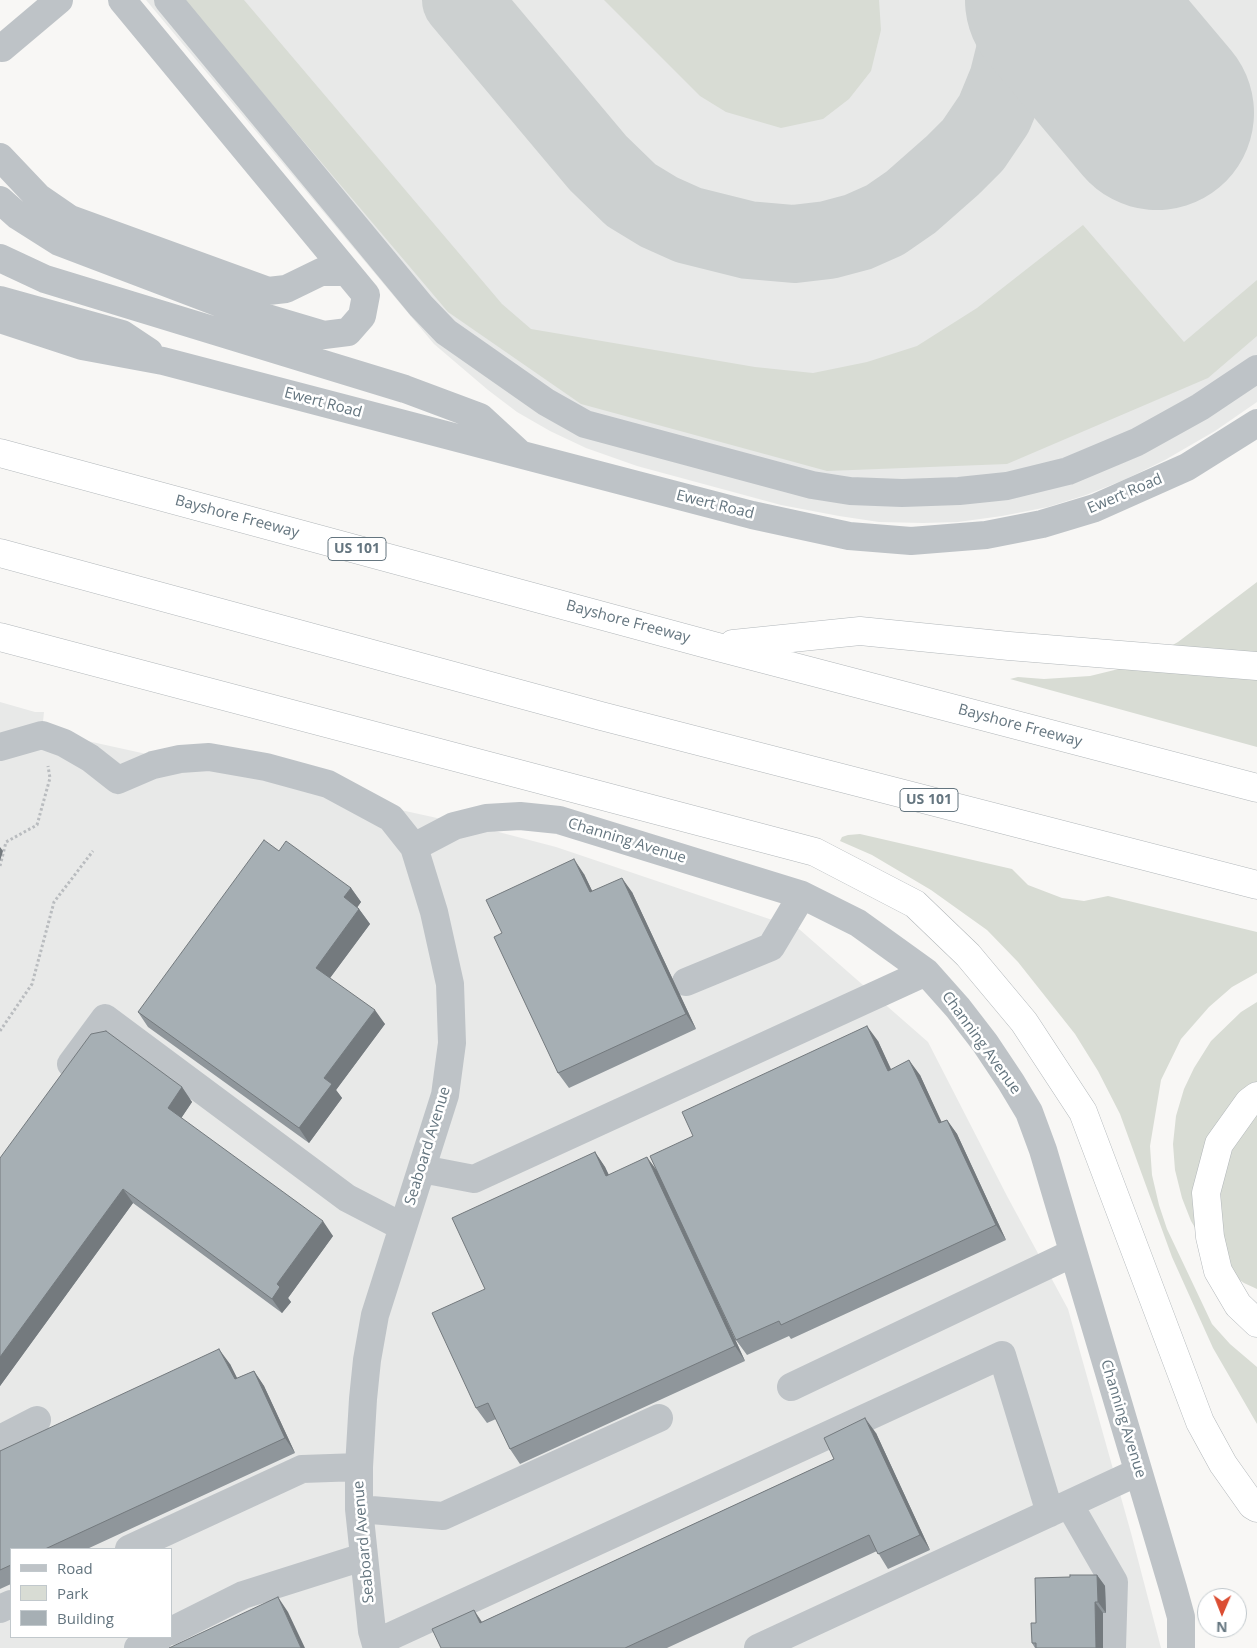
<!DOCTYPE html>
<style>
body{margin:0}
#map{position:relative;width:1257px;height:1648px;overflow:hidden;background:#f8f7f5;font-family:"Open Sans",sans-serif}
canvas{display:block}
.legend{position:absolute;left:10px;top:1548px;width:162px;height:90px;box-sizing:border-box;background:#fff;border:1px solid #c1c8cc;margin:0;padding:6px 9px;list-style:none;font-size:15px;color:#64757f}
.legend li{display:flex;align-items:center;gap:10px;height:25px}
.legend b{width:25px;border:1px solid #c1c8cc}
.north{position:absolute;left:1197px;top:1588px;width:50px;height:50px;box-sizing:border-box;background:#fff;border:1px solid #c1c8cc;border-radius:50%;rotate:181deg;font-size:14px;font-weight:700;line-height:20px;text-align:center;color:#64757f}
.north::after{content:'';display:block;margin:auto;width:18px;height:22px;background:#db4d32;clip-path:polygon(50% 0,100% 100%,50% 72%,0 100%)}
</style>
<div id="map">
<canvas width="1257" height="1648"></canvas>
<ul class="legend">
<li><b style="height:6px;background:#bec3c7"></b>Road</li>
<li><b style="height:14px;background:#d8dcd4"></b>Park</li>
<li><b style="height:14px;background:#a6afb4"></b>Building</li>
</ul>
<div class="north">N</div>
</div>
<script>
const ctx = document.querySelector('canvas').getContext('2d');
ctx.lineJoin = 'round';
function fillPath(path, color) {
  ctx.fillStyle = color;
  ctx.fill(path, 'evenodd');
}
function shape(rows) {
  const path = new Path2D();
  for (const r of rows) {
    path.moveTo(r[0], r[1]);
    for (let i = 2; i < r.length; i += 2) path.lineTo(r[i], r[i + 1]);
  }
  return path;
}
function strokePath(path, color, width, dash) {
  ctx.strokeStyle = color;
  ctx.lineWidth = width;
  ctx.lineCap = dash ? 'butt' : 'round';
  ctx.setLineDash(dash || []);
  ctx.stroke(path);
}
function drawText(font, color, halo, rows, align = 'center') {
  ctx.font = font + ' "Open Sans",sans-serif';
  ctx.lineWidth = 5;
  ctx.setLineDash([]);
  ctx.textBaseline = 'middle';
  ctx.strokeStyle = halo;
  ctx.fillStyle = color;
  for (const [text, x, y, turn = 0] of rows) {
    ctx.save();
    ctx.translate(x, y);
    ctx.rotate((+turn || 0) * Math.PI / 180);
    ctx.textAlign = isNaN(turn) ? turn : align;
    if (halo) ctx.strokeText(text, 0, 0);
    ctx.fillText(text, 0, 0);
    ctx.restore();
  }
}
const built = shape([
 [146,0,1257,0,1257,402,1215,431,1165,460,1124,480,1086,495,1048,507,1002,516,958,522,923,523,879,522,839,516,781,505,637,466,586,448,550,431,517,412,488,390,434,344],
 [0,702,35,712,44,712,42,731,487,829,556,847,799,929,928,1042,1007,1196,1068,1309,1131,1533,1161,1648,0,1648],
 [11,1549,171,1549,171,1637,11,1637]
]);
const green = shape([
 [184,0,244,0,502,304,531,329,755,367,813,373,867,362,917,346,977,308,1083,225,1184,342,1257,280,1257,336,1208,378,1007,464,827,471,581,404,448,312],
 [604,0,879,0,881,30,871,71,849,99,823,119,781,128,726,112,700,96],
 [1257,582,1257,747,1010,679,1018,677,1044,679,1090,676,1139,664,1178,642],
 [860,834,1012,869,1028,885,1062,898,1084,901,1108,896,1257,932,1257,973,1232,987,1209,1007,1181,1039,1161,1080,1150,1146,1152,1175,1159,1205,1167,1229,1212,1324,1230,1344,1257,1367,1257,1424,1213,1348,1172,1257,1120,1114,1098,1071,1075,1034,1018,962,987,930,931,890,872,855,840,841,842,837,848,835],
 [1257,1002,1257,1289,1244,1283,1229,1273,1208,1249,1191,1221,1182,1198,1175,1170,1173,1144,1176,1116,1184,1089,1194,1068,1211,1041,1241,1012]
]);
const taxiway = shape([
 [461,0,598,163,631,195,659,212,688,225,748,240,794,244,828,240,858,232,885,220,911,202,953,165,973,145,994,114,1008,80,1015,52,1017,16,1016,0]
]);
const runway = shape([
 [1062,0,1157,113]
]);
const path = shape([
 [0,866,6,842,37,825,50,778,48,766],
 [0,1031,32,984,54,902,93,851]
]);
const minor = shape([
 [168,0,421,306,446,332,546,402,585,424,812,485,850,491,902,493,959,491,1007,486,1068,471,1137,442,1200,407,1257,369],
 [2,48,59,0],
 [0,157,38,197,70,219,268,291,286,289,321,272,346,272],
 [0,200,18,216,59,242,230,307,324,335,348,332,362,316,366,295,122,0],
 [0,258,45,279,405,389,480,417,518,452],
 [0,300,122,334,149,352],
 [0,319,82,346,163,361,752,515,849,536,911,541,986,535,1042,524,1095,508,1187,467,1257,423],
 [0,747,42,735,64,743,90,758,118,780,153,765,180,759,209,757,266,767,328,784,391,818,414,847,434,912,450,984,452,1043,445,1095,375,1315,367,1360,363,1399,359,1467,359,1509,372,1631,377,1648],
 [414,847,454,826,486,818,520,816,559,820,802,895,858,923,926,972,958,1008,985,1043,1011,1082,1029,1112,1043,1150,1173,1588,1181,1617,1181,1648],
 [686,982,771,947,802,895],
 [71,1064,105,1018,347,1198,403,1227],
 [422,1169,474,1179,926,972],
 [791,1387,1073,1253],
 [0,1439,37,1420],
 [1069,1504,1114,1582,1112,1648],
 [359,1509,443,1516,659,1418],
 [129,1549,302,1469,359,1467],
 [0,1609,11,1604],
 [171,1631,243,1595,363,1557],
 [376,1643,1002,1355,1050,1513],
 [138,1648,160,1637],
 [758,1648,1138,1472]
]);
const highway = shape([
 [0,453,714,646,1257,788],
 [0,553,601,716,1257,885],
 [0,637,815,852,915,904,968,955,1024,1022,1083,1112,1200,1422,1223,1464,1252,1505,1257,1508],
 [733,644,860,631,1009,646,1257,666],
 [1257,1096,1249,1102,1219,1144,1206,1193,1210,1237,1218,1271,1238,1305,1257,1323]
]);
const wall = shape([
 [279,851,351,888,361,902,357,907,359,909,370,924,330,978,385,1024,336,1090,342,1098,309,1143,148,1027,138,1012],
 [584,874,592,891,632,892,696,1029,569,1088,558,1073,502,933],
 [878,1041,891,1069,920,1075,941,1122,947,1120,957,1134,1006,1240,791,1339,789,1336,747,1355,736,1340,694,1249,745,1361,520,1464,510,1449,496,1419,487,1423,476,1408,485,1289,595,1152,605,1167,609,1175,657,1170,693,1136],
 [182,1087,192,1102,181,1118,333,1236,288,1298,291,1302,282,1313,133,1203,0,1386,0,1158],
 [230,1364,237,1378,254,1371,264,1386,295,1453,87,1549,11,1549,11,1584,0,1589,0,1451],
 [876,1433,930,1550,888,1569,877,1551,667,1648,441,1648,482,1622,834,1459],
 [1097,1575,1105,1586,1106,1613,1103,1613,1103,1648,1035,1648,1032,1643,1036,1623,1070,1577]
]);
const shadedWall = shape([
 [0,847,3,851,0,861],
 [574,859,584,874,600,907,590,892],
 [622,878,632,892,696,1029,686,1014],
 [351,888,361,902,354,912,344,897],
 [359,909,370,924,327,982,316,968],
 [375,1010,385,1024,336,1090,342,1098,309,1143,299,1128,324,1078],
 [867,1026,878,1041,898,1085,888,1071],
 [909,1060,920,1075,949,1138,939,1123],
 [182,1087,192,1102,178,1123,168,1108],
 [947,1120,957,1134,1006,1240,996,1225],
 [595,1152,605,1167,616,1191,606,1176],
 [647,1157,658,1172,745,1361,735,1346],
 [123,1189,133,1203,0,1386,0,1357],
 [323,1221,333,1236,288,1298,291,1302,282,1313,272,1299,277,1284],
 [219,1349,230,1364,245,1394,235,1379],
 [254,1371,264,1386,295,1453,285,1438],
 [865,1418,876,1433,930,1550,920,1535],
 [1097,1575,1105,1586,1106,1613,1098,1602],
 [278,1597,288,1612,305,1648,301,1648],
 [1095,1602,1103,1613,1103,1648,1096,1648],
 [474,1610,484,1625,480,1623]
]);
const building = shape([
 [264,840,279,851,286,841,351,888,344,897,359,909,316,968,375,1010,324,1078,332,1084,299,1128,138,1012,264,840],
 [574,859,590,892,622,878,686,1014,558,1073,494,937,502,933,486,900,574,859],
 [867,1026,888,1071,909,1060,939,1123,947,1120,996,1225,781,1325,779,1321,736,1340,650,1156,693,1136,682,1112,867,1026],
 [106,1031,182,1087,168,1108,323,1221,277,1284,280,1287,272,1299,123,1189,0,1357,0,1158,91,1034,106,1031],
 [595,1152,606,1176,647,1157,735,1346,510,1449,488,1403,476,1408,432,1313,485,1289,452,1218,595,1152],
 [219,1349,235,1379,254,1371,285,1438,45,1549,11,1549,11,1565,0,1570,0,1451,219,1349],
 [865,1418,920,1535,878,1554,869,1535,625,1648,441,1648,432,1629,474,1610,480,1623,834,1459,824,1438,865,1418],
 [1070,1575,1097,1575,1098,1602,1095,1602,1096,1648,1036,1648,1036,1643,1032,1643,1031,1623,1036,1623,1035,1578,1070,1577,1070,1575],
 [278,1597,301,1648,169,1648,278,1597]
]);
const shields = [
 [357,549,58],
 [929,800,58]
];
const shieldNames = [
 ["US 101",357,549],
 ["US 101",929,800]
];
const streetNames = [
 ["Ewert Road",323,403,15],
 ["Ewert Road",1125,494,-23],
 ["Ewert Road",715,505,14],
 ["Bayshore Freeway",237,517,15],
 ["Bayshore Freeway",628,622,15],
 ["Bayshore Freeway",1020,726,15],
 ["Channing Avenue",627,841,17],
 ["Channing Avenue",981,1043,54],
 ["Seaboard Avenue",428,1146,-73],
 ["Channing Avenue",1123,1419,73],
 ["Seaboard Avenue",364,1542,-95]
];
fillPath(built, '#e8e9e8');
fillPath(green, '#d8dcd4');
strokePath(taxiway, '#ccd0d0', 78);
strokePath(runway, '#ccd0d0', 194);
strokePath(highway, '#b2b7ba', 29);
strokePath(path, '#b9bcbf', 3, [2.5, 2.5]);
strokePath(minor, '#bec3c7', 28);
strokePath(highway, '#fff', 28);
fillPath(wall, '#8f969b');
fillPath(shadedWall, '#747a7e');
fillPath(building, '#a6afb4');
strokePath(building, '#747a7e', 1);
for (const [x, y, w] of shields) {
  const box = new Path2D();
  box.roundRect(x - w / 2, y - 11.5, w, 23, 4);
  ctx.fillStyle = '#fff';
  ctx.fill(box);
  strokePath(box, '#64757f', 1);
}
drawText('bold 14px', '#64757f', null, shieldNames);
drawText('15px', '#64757f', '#fff', streetNames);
</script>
